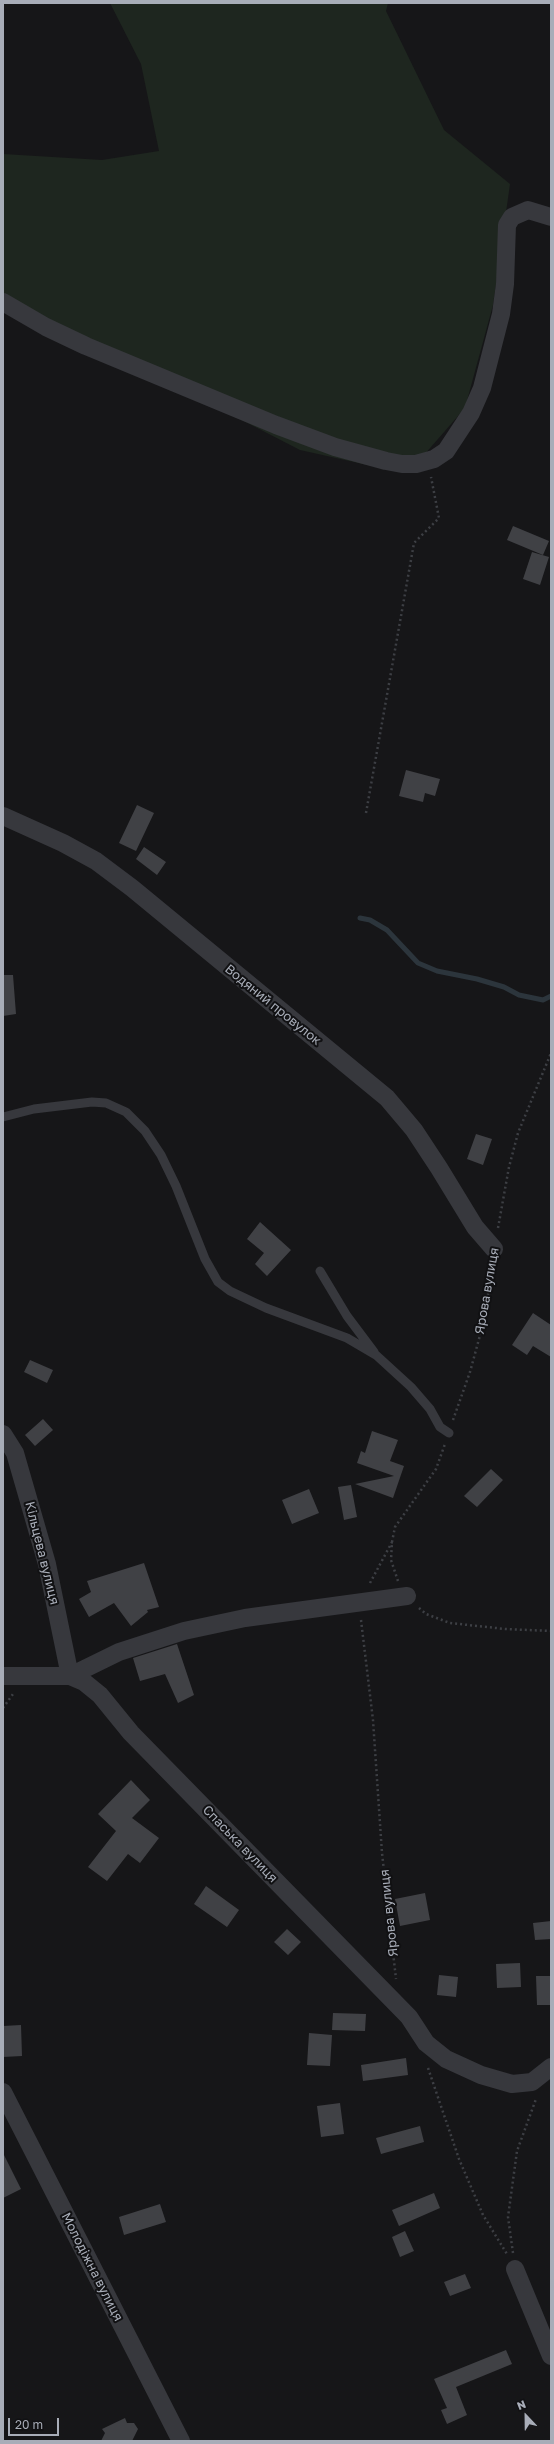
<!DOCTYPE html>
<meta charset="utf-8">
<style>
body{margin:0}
#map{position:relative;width:554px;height:2444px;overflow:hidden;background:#161618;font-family:"Golos Text",sans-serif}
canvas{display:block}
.frame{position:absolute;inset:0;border:4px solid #a8adb8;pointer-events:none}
.north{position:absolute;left:506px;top:2396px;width:40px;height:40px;-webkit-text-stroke:3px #111113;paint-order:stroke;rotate:338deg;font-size:11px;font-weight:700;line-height:16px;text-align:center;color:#a8adb8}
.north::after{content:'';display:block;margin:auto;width:14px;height:18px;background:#a8adb8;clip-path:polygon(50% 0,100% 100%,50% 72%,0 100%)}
.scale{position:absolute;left:8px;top:2418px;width:51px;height:18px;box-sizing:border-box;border:2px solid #a8adb8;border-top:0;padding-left:5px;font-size:12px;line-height:14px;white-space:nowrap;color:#a8adb8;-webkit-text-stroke:3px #111113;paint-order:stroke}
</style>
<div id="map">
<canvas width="554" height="2444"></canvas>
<div class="frame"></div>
<div class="north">N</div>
<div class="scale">20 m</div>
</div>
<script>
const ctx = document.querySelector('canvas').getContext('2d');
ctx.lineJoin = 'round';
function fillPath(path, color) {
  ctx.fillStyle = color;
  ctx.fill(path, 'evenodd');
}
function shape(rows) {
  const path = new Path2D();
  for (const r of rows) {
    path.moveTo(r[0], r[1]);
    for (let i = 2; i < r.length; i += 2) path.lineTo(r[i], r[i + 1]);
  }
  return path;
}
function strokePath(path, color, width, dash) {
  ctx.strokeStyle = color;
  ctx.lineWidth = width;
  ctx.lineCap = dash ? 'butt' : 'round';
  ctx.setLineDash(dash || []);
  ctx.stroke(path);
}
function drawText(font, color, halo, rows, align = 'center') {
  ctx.font = font + ' "Golos Text",sans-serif';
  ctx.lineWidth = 4;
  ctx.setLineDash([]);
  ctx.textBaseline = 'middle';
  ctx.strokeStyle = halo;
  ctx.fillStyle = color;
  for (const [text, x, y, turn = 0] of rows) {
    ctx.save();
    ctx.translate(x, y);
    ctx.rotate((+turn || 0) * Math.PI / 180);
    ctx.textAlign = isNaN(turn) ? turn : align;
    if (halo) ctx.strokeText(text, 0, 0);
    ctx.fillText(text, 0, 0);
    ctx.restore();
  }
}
const green = shape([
 [110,3,388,3,386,11,444,130,510,184,493,305,465,408,424,455,381,468,300,450,3,297,3,154,102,160,159,151,141,64]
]);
const stream = shape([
 [360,918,370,920,387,930,418,963,437,971,477,979,504,987,519,995,543,1000,551,996]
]);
const building = shape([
 [513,526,549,541,543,555,507,540],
 [532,552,549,557,540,585,523,579],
 [406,770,440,779,435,796,425,793,423,802,399,796],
 [137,805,154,813,136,851,119,843],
 [144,847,166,862,157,875,136,859],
 [3,975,13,975,16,1014,3,1016],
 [476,1134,492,1139,483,1165,467,1159],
 [260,1222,291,1250,267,1276,255,1264,264,1253,247,1239],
 [533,1313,551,1325,551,1357,533,1346,527,1355,512,1345],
 [30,1360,53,1370,47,1383,24,1372],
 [43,1419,53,1430,35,1446,25,1435],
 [372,1431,398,1440,390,1461,404,1466,393,1498,355,1484,394,1476,357,1463,361,1451,365,1453],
 [491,1469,503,1480,477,1507,464,1496],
 [351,1485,357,1517,344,1520,338,1487],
 [309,1489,319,1513,292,1524,282,1500],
 [144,1563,159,1607,147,1610,148,1612,131,1626,114,1603,89,1617,79,1599,91,1592,87,1581],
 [177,1644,194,1695,178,1703,165,1674,140,1681,133,1658],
 [131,1780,150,1800,132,1818,159,1838,140,1863,128,1854,107,1881,88,1867,116,1831,98,1814],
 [206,1886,239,1910,227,1927,194,1904],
 [425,1893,430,1920,400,1926,395,1899],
 [551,1921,551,1939,535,1940,533,1923],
 [287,1929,301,1942,288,1955,274,1942],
 [520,1963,521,1987,497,1988,496,1964],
 [439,1975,458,1977,456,1997,437,1995],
 [536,1976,551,1976,551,2005,537,2005],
 [333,2013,366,2014,365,2031,332,2030],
 [21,2025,22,2056,3,2057,3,2026],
 [309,2033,332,2035,330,2066,307,2065],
 [406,2058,408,2075,363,2081,361,2065],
 [340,2103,344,2134,321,2137,317,2106],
 [420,2126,424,2142,381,2154,376,2138],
 [3,2153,21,2189,3,2198],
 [434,2193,440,2208,399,2226,392,2210],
 [160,2204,166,2222,124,2235,119,2217],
 [405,2231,414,2251,400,2257,392,2237],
 [465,2274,471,2288,450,2296,444,2282],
 [506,2350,512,2364,456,2387,467,2415,447,2424,441,2410,447,2408,434,2379],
 [125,2418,127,2423,134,2423,138,2429,132,2441,101,2441,105,2433,102,2429]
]);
const path = shape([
 [366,813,414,543,439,518,431,477],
 [498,1228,509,1167,518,1133,551,1053],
 [453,1420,470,1372,485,1317,492,1264],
 [398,1581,391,1560,392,1542,395,1527,436,1469,445,1444],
 [370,1583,392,1542],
 [419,1608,426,1614,450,1623,505,1629,551,1631],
 [361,1620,373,1720,382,1853,396,1979],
 [3,1708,13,1694],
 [428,2068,459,2159,483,2215,507,2254],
 [513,2253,508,2217,517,2151,536,2099]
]);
const service = shape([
 [3,1117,34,1109,92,1102,106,1103,126,1112,145,1131,161,1155,176,1186,205,1259,218,1282,230,1291,266,1308,347,1338,376,1355,411,1387,430,1409,440,1427,449,1433],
 [320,1271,347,1316,374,1352]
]);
const minor = shape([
 [3,302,46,327,86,346,276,425,335,447,386,461,402,464,416,464,434,459,446,451,471,413,482,388,501,314,505,284,507,225,512,217,528,210,551,217],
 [3,816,63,843,96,861,132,888,387,1098,414,1130,439,1168,475,1227,494,1249],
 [3,1434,15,1453,47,1564,70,1676,119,1652,184,1631,245,1618,407,1596],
 [3,1676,70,1676,84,1682,100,1695,131,1733,409,2017,426,2043,446,2059,481,2075,512,2084,532,2082,551,2067],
 [3,2092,181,2441],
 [515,2269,551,2356]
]);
const streetNames = [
 ["Водяний провулок",273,1005,39],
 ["Ярова вулиця",487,1291,-80],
 ["Кільцева вулиця",42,1553,76],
 ["Спаська вулиця",240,1844,46],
 ["Ярова вулиця",389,1913,-96],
 ["Молодіжна вулиця",92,2267,63]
];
fillPath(green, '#1e261f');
strokePath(stream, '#2c353c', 5);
fillPath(building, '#404145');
strokePath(path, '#3d3f44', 2.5, [2, 3]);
strokePath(service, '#37383d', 9);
strokePath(minor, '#37383d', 18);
drawText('13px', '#a8adb8', '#111113', streetNames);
</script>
